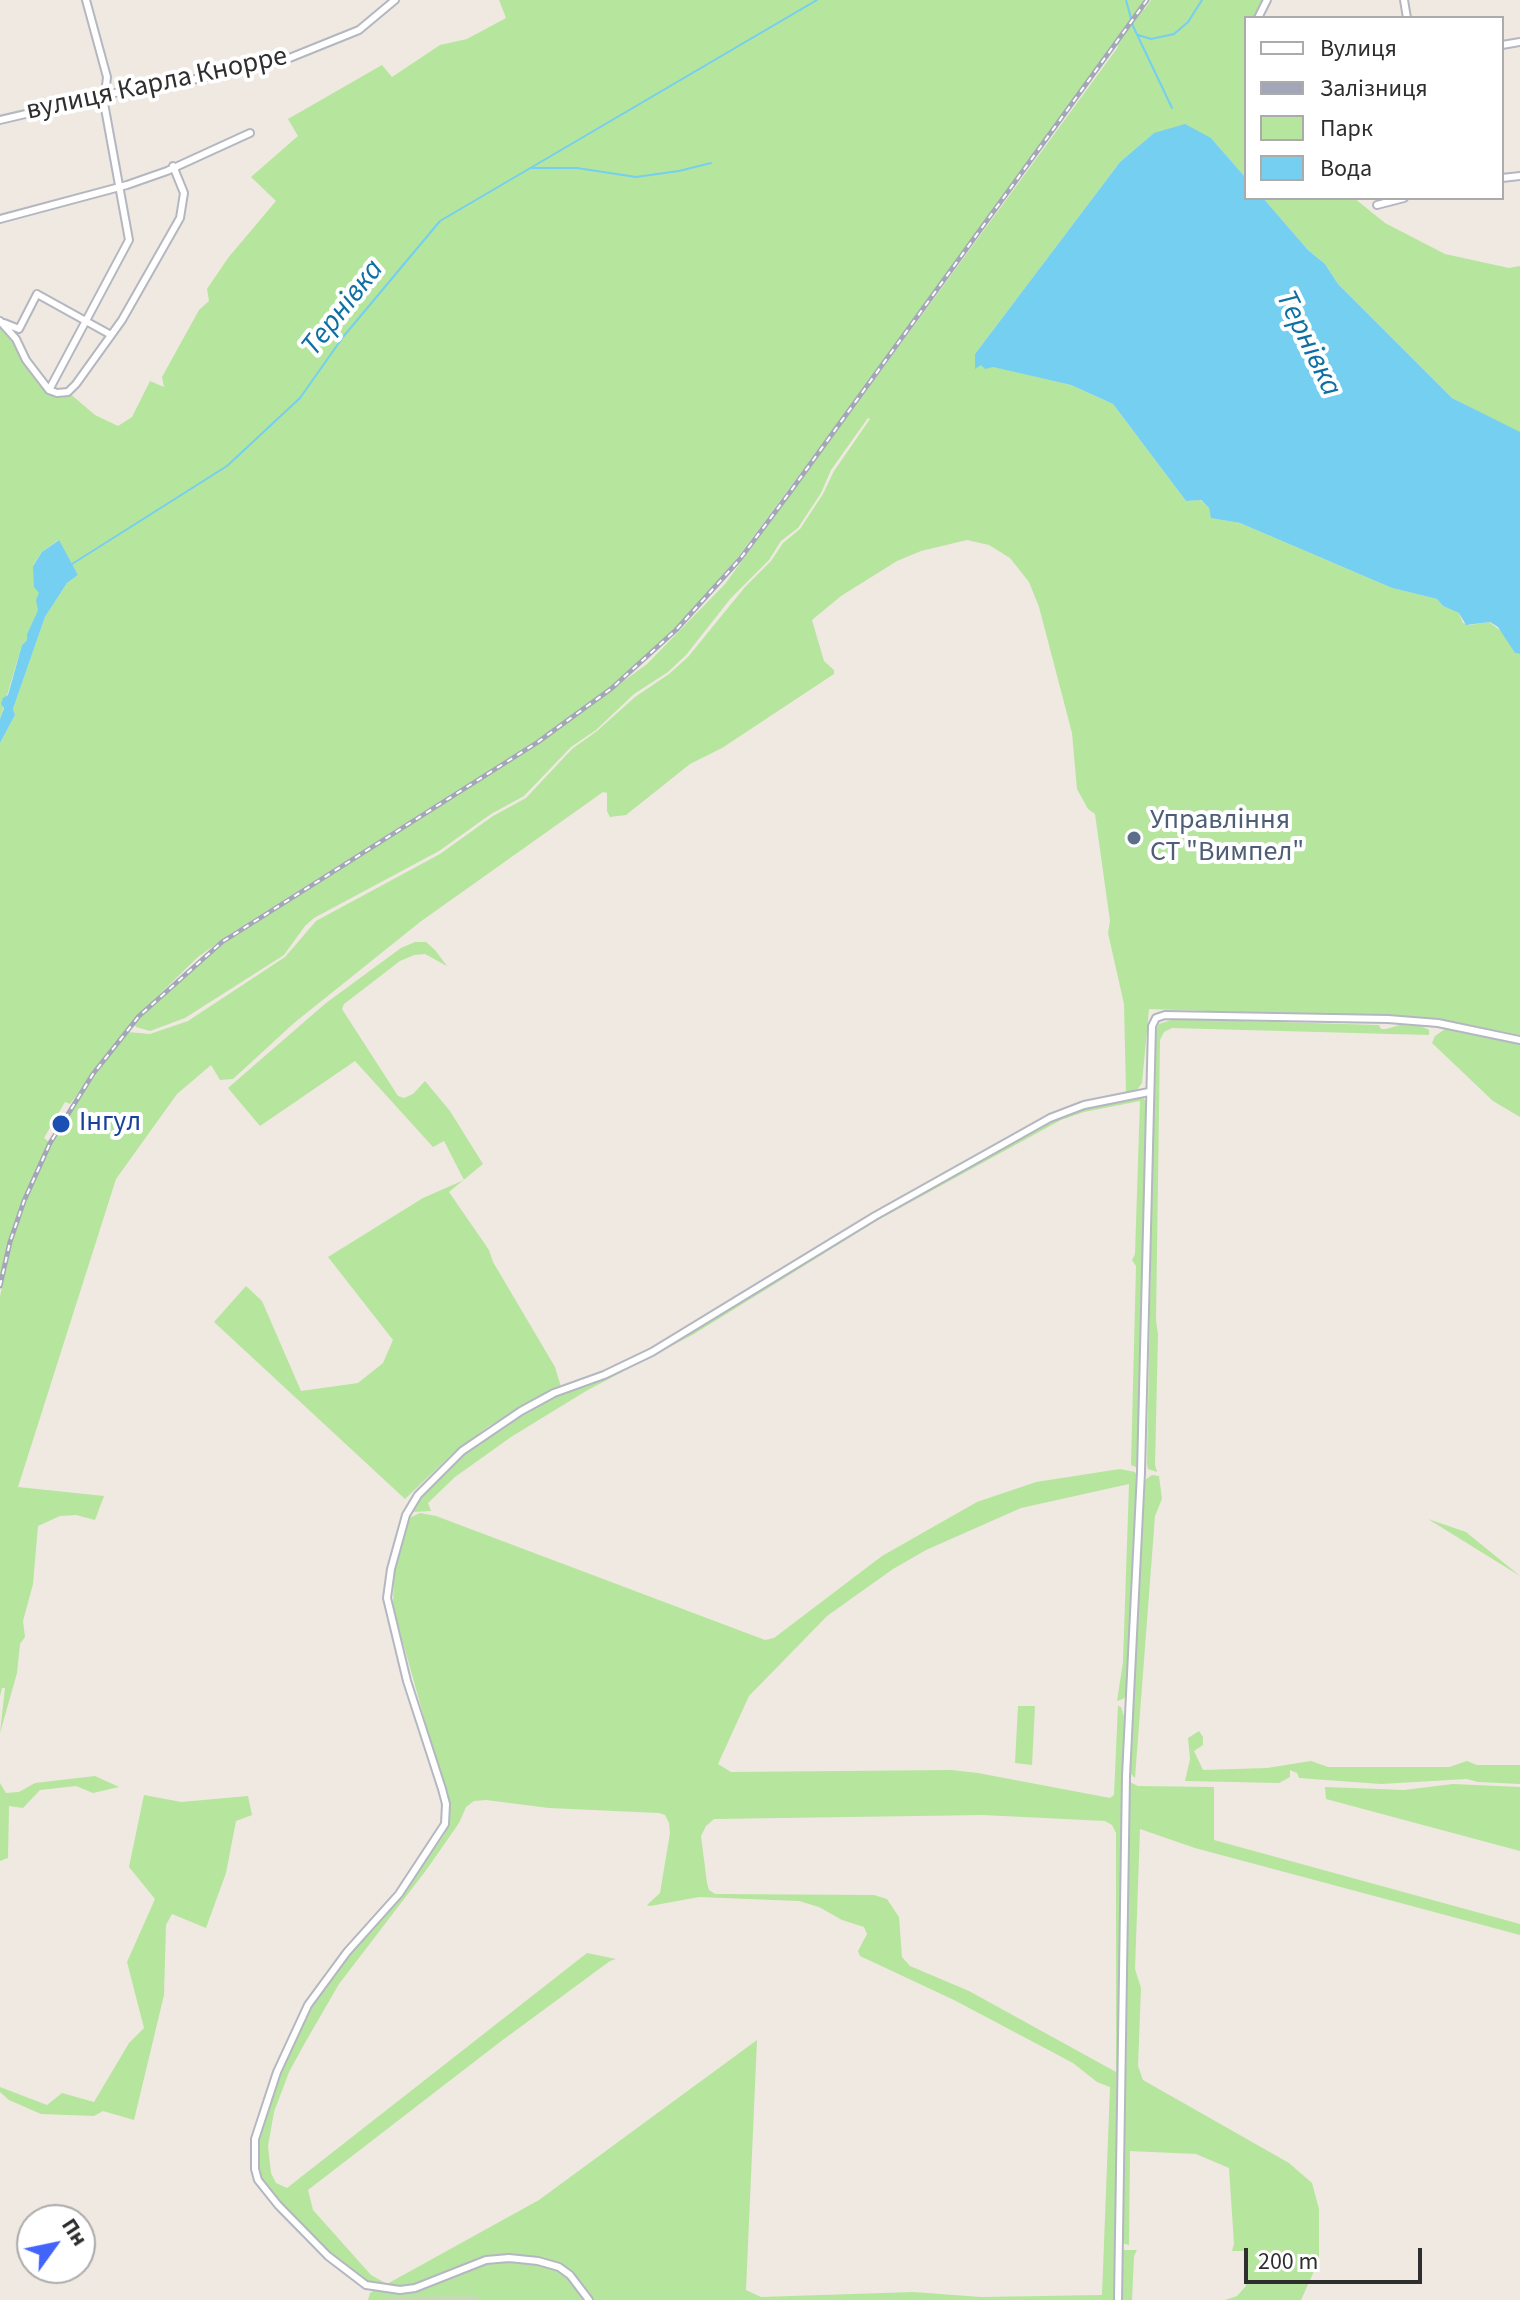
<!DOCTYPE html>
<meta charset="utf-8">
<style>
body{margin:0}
#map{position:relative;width:1520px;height:2300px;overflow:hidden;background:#efe9e1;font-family:"Source Sans 3",sans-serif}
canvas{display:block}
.legend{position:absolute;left:1244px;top:16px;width:260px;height:184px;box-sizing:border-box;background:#fff;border:2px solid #ababab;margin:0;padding:10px 14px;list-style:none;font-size:24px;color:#2e2e2e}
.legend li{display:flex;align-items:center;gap:16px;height:40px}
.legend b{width:40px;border:2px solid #ababab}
.north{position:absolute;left:16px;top:2204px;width:80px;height:80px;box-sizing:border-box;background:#fff;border:2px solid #ababab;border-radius:50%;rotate:57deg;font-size:22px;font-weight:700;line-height:32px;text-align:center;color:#2e2e2e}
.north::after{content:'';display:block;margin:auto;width:28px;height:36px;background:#4264fb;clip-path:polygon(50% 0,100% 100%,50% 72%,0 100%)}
.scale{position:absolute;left:1244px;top:2248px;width:178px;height:36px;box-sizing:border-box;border:4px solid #2e2e2e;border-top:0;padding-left:10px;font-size:24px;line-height:28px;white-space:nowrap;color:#2e2e2e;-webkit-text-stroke:6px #fff;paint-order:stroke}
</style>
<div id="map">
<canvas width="1520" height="2300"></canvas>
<ul class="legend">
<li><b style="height:10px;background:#fff"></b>Вулиця</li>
<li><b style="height:10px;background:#a3a6b8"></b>Залізниця</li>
<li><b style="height:22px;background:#b6e59e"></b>Парк</li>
<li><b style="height:22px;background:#75cff0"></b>Вода</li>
</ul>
<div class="north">Пн</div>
<div class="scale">200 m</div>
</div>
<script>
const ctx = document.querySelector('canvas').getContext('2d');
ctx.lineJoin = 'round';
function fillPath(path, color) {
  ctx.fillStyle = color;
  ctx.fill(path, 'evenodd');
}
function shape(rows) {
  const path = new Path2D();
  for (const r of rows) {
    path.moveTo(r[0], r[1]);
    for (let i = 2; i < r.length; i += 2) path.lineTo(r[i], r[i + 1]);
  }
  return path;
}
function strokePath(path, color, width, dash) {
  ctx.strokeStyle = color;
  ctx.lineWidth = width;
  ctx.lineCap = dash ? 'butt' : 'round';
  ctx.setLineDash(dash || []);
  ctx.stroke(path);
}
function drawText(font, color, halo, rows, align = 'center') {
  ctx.font = font + ' "Source Sans 3",sans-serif';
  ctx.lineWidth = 8;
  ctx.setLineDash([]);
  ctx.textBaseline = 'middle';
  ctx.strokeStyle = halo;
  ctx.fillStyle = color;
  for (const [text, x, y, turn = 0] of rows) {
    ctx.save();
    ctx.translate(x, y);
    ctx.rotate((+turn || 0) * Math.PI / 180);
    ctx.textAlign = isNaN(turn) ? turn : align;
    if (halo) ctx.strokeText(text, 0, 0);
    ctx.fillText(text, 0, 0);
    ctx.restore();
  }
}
const green = shape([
 [499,0,1144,0,1141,4,1144,10,1151,0,1265,0,1257,18,1246,18,1246,178,1211,138,1154,133,1120,162,975,354,976,368,982,364,1071,385,1113,404,1186,501,1200,500,1209,508,1212,518,1240,523,1392,588,1437,599,1443,606,1459,613,1463,623,1470,625,1489,622,1505,634,1515,653,1520,654,1520,1035,1439,1019,1149,1009,1142,1083,1136,1091,1126,1092,1124,1004,1108,933,1110,921,1095,814,1088,809,1077,789,1072,733,1039,607,1029,582,1010,558,989,545,967,540,921,551,897,561,841,596,812,620,824,661,834,670,834,674,722,748,690,764,626,815,610,817,607,811,607,793,603,792,420,922,294,1023,233,1079,220,1080,211,1065,177,1094,116,1179,18,1487,104,1496,95,1520,76,1515,60,1516,38,1526,33,1584,23,1621,25,1637,20,1644,17,1673,0,1733,5,1688,2,1688,0,1696,0,1296,12,1242,26,1202,51,1144,73,1106,127,1032,150,1034,188,1021,285,957,316,921,440,854,493,816,526,798,572,749,597,731,635,697,669,674,688,657,745,587,771,561,783,543,800,529,823,494,834,471,870,419,868,418,831,470,821,493,798,528,781,541,769,560,731,598,686,655,668,672,634,694,596,730,571,747,524,796,491,814,439,851,314,918,305,926,284,955,185,1018,150,1031,136,1027,134,1024,140,1017,172,985,223,944,539,743,647,664,725,584,1118,47,1115,42,896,345,738,557,675,629,611,686,537,740,230,934,198,957,138,1015,70,1104,65,1102,44,1138,49,1142,23,1200,0,1276,0,743,15,715,13,709,45,617,67,583,78,575,58,540,42,552,33,565,40,593,38,610,27,634,27,640,22,645,0,719,0,321,4,323,26,360,49,390,68,392,95,415,118,426,132,417,150,381,164,387,162,377,199,310,209,301,207,289,228,258,276,201,251,177,298,136,288,119,382,65,392,77,440,45,467,39,506,18],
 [1263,198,1354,198,1385,223,1445,254,1509,268,1520,266,1520,433,1452,398,1338,284,1325,264,1308,250],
 [415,942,426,942,435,950,447,966,425,954,414,955,400,961,344,1004,342,1009,398,1096,404,1098,413,1094,425,1081,450,1111,483,1164,449,1192,489,1250,493,1262,555,1367,561,1387,489,1426,454,1452,405,1499,214,1322,246,1286,262,1301,301,1391,358,1383,383,1363,393,1340,328,1257,423,1198,464,1180,444,1141,433,1147,355,1061,260,1126,228,1088,326,1003,401,948],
 [1174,1019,1379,1025,1381,1029,1386,1029,1400,1025,1421,1026,1429,1030,1429,1035,1172,1028,1164,1032,1160,1040,1156,1320,1158,1335,1155,1465,1157,1472,1148,1469,1147,1464,1155,1032,1159,1024],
 [1445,1029,1520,1043,1520,1117,1493,1101,1432,1043,1435,1036],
 [1133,1098,1143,1098,1147,1102,1138,1468,1131,1465,1136,1266,1132,1260,1135,1254,1140,1101,1084,1112,1061,1120,878,1220,694,1334,586,1391,511,1437,455,1477,428,1503,431,1511,411,1512,419,1496,463,1452,522,1413,548,1399,653,1354,780,1275,1051,1120,1084,1107],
 [1120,1469,1135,1472,1138,1478,1126,1696,1123,1699,1117,1701,1123,1662,1129,1484,1021,1508,926,1550,893,1569,827,1616,749,1696,718,1764,731,1772,951,1770,978,1773,1110,1798,1114,1795,1118,1706,1121,1707,1124,1716,1117,2300,591,2300,583,2287,560,2266,498,2256,414,2287,400,2289,366,2284,329,2255,279,2204,267,2188,258,2168,257,2140,280,2072,311,2006,354,1949,401,1896,444,1835,447,1824,448,1803,393,1607,394,1570,409,1518,420,1513,436,1516,765,1640,774,1638,882,1556,977,1502,1036,1482],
 [486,1800,549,1808,659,1813,665,1815,669,1823,670,1833,660,1893,647,1905,650,1906,699,1897,799,1901,819,1907,842,1920,864,1927,867,1934,858,1951,860,1956,954,2000,1073,2063,1097,2082,1110,2087,1102,2295,981,2297,913,2292,761,2297,746,2290,757,2040,539,2200,387,2284,371,2275,313,2210,308,2190,500,2042,610,1961,616,1959,587,1953,287,2188,276,2183,271,2173,268,2146,274,2112,289,2072,306,2041,339,1984,427,1869,459,1823,466,1807,474,1801],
 [983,1815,1105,1821,1112,1825,1116,1833,1116,2072,969,1991,910,1966,902,1957,899,1917,887,1899,874,1895,715,1894,709,1890,707,1883,701,1836,706,1826,714,1819],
 [1152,1475,1159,1476,1162,1499,1155,1516,1135,1778,1130,1773,1145,1480],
 [1428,1519,1466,1532,1520,1576],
 [1018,1706,1035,1706,1032,1765,1015,1763],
 [1199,1731,1203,1737,1203,1745,1194,1751,1203,1770,1267,1768,1311,1761,1328,1767,1449,1767,1467,1761,1477,1765,1520,1765,1520,1784,1478,1782,1467,1779,1381,1784,1299,1778,1297,1773,1290,1770,1290,1777,1279,1783,1185,1781,1190,1759,1188,1738],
 [95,1776,119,1787,93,1793,76,1786,40,1790,23,1808,9,1806,8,1858,0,1861,0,1783,6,1793,19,1792,35,1783],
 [1128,1781,1138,1786,1214,1787,1214,1840,1520,1924,1520,1935,1195,1848,1140,1829,1135,1969,1141,1988,1138,2066,1143,2080,1289,2163,1312,2183,1319,2209,1319,2260,1301,2300,1225,2300,1237,2296,1246,2286,1244,2251,1232,2251,1234,2244,1229,2168,1196,2154,1130,2151,1129,2245,1122,2243,1127,2024],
 [1453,1784,1520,1787,1520,1851,1326,1799,1325,1787,1404,1790],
 [144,1795,181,1802,248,1796,252,1815,236,1821,226,1873,206,1928,172,1914,166,1925,164,1995,134,2120,103,2111,94,2116,41,2114,9,2100,0,2092,0,2087,47,2105,62,2093,94,2102,129,2043,144,2028,127,1962,155,1899,129,1867],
 [1124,2250,1137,2250,1134,2256,1132,2300,1121,2300,1122,2253],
 [498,2259,549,2265,569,2276,587,2300,368,2300,370,2293,377,2289,400,2291]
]);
const cemetery = shape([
 [478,2296,477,2300,382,2300,384,2297]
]);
const water = shape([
 [1185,124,1211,138,1246,178,1246,198,1263,198,1308,250,1325,264,1338,284,1452,398,1520,432,1520,654,1515,653,1498,627,1490,622,1466,625,1459,613,1443,606,1437,599,1392,588,1240,523,1211,518,1209,508,1201,500,1186,501,1113,404,1071,385,993,367,985,369,981,365,975,369,975,354,1120,162,1154,133],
 [59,540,78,575,67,583,45,617,13,709,15,715,0,743,0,719,4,708,1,704,3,698,8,695,22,645,27,640,27,634,38,610,36,600,39,593,34,587,33,566,42,552]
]);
const stream = shape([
 [1126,0,1133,26,1172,108],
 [1138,35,1151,39,1174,34,1188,22,1202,0],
 [530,168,577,168,636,177,679,171,711,163],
 [72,564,227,466,300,398,343,337,440,221,817,0]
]);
const minor = shape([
 [1404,0,1407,18],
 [1258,18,1267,0],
 [1502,45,1520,42],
 [0,120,132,89,172,84,282,61,359,30,395,0],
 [1502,178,1520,176],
 [1377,205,1404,198],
 [0,219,127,185,167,171,250,133],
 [0,321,16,339,26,360,49,390],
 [4,323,19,329,37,294,111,335],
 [49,390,129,240,104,103,107,77,86,0],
 [49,390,57,393,68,392,76,384,122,320,180,218,184,193,173,166],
 [589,2300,570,2275,559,2267,538,2261,509,2258,486,2260,415,2288,400,2290,366,2285,328,2256,278,2205,258,2180,255,2169,255,2139,277,2072,308,2005,347,1952,399,1894,445,1824,446,1804,442,1789,407,1681,387,1598,391,1569,406,1515,418,1495,462,1451,521,1411,554,1393,604,1375,652,1352,875,1216,1050,1118,1084,1105,1149,1092],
 [1118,2300,1126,1776,1141,1472,1152,1026,1156,1018,1165,1015,1388,1019,1438,1023,1520,1040]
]);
const rail = shape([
 [0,1286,10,1242,24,1201,50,1143,93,1074,139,1016,222,942,538,742,612,688,676,630,740,559,790,492,1147,0]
]);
const markers = [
 [1134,838,8,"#5c6f8a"],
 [61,1124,10,"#1a4fb4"]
];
const streetNames = [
 ["вулиця Карла Кнорре",157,85,-12]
];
const serviceNames = [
 ["Управління",1150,822],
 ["СТ \"Вимпел\"",1150,854]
];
const transitNames = [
 ["Інгул",79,1124]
];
const waterNames = [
 ["Тернівка",344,309,-52],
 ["Тернівка",1307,344,64]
];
fillPath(green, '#b6e59e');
fillPath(cemetery, '#c8d9b8');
fillPath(water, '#75cff0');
strokePath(stream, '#75cff0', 2);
strokePath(minor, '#b4b7c1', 10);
strokePath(minor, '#fff', 6);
strokePath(rail, '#a3a6b8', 5);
strokePath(rail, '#fff', 2, [6]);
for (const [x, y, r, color] of markers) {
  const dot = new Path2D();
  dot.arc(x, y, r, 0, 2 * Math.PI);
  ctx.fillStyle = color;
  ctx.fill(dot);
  strokePath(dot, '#fff', 3);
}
drawText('28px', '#2e2e2e', '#fff', streetNames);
drawText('28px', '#4e5e75', '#fff', serviceNames, 'left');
drawText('28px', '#164399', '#fff', transitNames, 'left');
drawText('italic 30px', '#0d6fa3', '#fff', waterNames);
</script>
